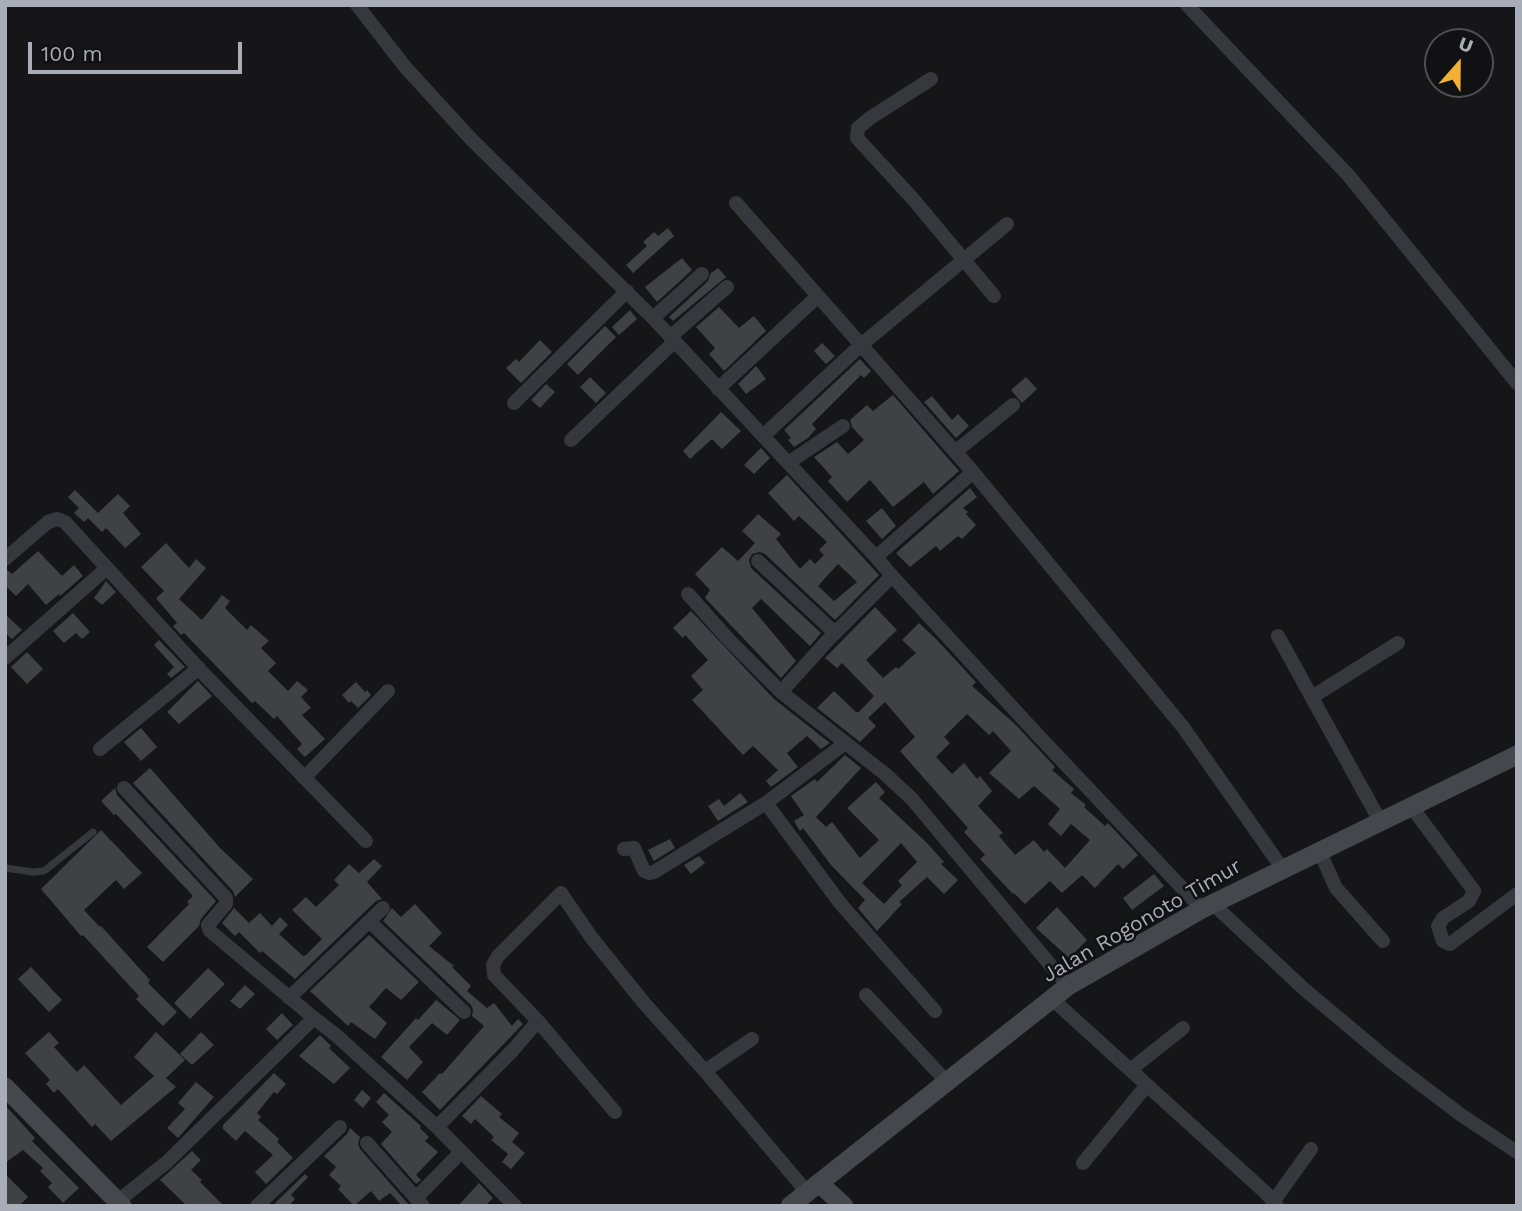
<!DOCTYPE html>
<style>
body{margin:0}
#map{position:relative;width:1522px;height:1211px;overflow:hidden;background:#161618;font-family:"Work Sans",sans-serif}
canvas{display:block}
.frame{position:absolute;inset:0;border:7px solid #a8adb8;pointer-events:none}
.north{position:absolute;left:1424px;top:28px;width:70px;height:70px;box-sizing:border-box;background:#111113;border:2px solid #4d4f55;border-radius:50%;rotate:21deg;font-size:19px;font-weight:700;line-height:28px;text-align:center;color:#a8adb8}
.north::after{content:'';display:block;margin:auto;width:24px;height:32px;background:#f2b134;clip-path:polygon(50% 0,100% 100%,50% 72%,0 100%)}
.scale{position:absolute;left:28px;top:42px;width:214px;height:32px;box-sizing:border-box;border:4px solid #a8adb8;border-top:0;padding-left:9px;font-size:21px;line-height:24px;white-space:nowrap;color:#a8adb8;-webkit-text-stroke:5px #111113;paint-order:stroke}
</style>
<div id="map">
<canvas width="1522" height="1211"></canvas>
<div class="frame"></div>
<div class="north">U</div>
<div class="scale">100 m</div>
</div>
<script>
const ctx = document.querySelector('canvas').getContext('2d');
ctx.lineJoin = 'round';
function fillPath(path, color) {
  ctx.fillStyle = color;
  ctx.fill(path, 'evenodd');
}
function shape(rows) {
  const path = new Path2D();
  for (const r of rows) {
    path.moveTo(r[0], r[1]);
    for (let i = 2; i < r.length; i += 2) path.lineTo(r[i], r[i + 1]);
  }
  return path;
}
function strokePath(path, color, width, dash) {
  ctx.strokeStyle = color;
  ctx.lineWidth = width;
  ctx.lineCap = dash ? 'butt' : 'round';
  ctx.setLineDash(dash || []);
  ctx.stroke(path);
}
function drawText(font, color, halo, rows, align = 'center') {
  ctx.font = font + ' "Work Sans",sans-serif';
  ctx.lineWidth = 5;
  ctx.setLineDash([]);
  ctx.textBaseline = 'middle';
  ctx.strokeStyle = halo;
  ctx.fillStyle = color;
  for (const [text, x, y, turn = 0] of rows) {
    ctx.save();
    ctx.translate(x, y);
    ctx.rotate((+turn || 0) * Math.PI / 180);
    ctx.textAlign = isNaN(turn) ? turn : align;
    if (halo) ctx.strokeText(text, 0, 0);
    ctx.fillText(text, 0, 0);
    ctx.restore();
  }
}
const building = shape([
 [668,228,674,236,633,273,626,265,647,246,643,242,654,232,658,236],
 [682,258,692,270,657,302,645,287],
 [718,268,726,277,673,321,669,317,708,281,711,273],
 [719,307,739,328,754,316,766,331,724,371,709,354,715,348,696,327],
 [630,310,637,319,619,335,612,327],
 [605,326,616,337,578,375,567,364],
 [540,340,552,352,521,383,506,368,516,359,519,362],
 [822,343,835,356,826,364,814,351],
 [860,359,871,371,864,378,861,375,812,424,816,429,808,438,794,447,788,440,791,438,784,430],
 [756,366,766,379,746,394,738,384],
 [590,377,606,393,596,403,580,387],
 [1026,377,1037,389,1022,403,1011,390],
 [546,384,555,392,540,408,531,400],
 [893,395,959,471,933,494,924,482,893,507,870,480,847,502,828,481,832,477,814,457,837,442,848,454,864,440,852,427,850,420,867,405,873,411],
 [932,396,952,420,958,414,969,426,956,438,924,402],
 [721,412,741,431,722,449,712,439,690,459,683,451],
 [761,448,770,458,754,474,744,465],
 [787,475,879,575,835,620,765,554,760,552,752,554,749,560,751,568,821,633,810,646,761,599,752,608,796,661,781,678,705,598,710,590,695,574,722,547,738,561,755,543,742,531,758,514,781,534,776,539,800,569,810,559,815,564,824,555,819,550,827,542,799,516,794,521,768,493],
 [838,564,857,582,834,601,818,586],
 [970,488,977,497,963,508,968,512,966,514,976,525,962,539,958,536,940,551,936,546,910,567,896,553],
 [75,490,98,513,118,494,130,506,123,513,141,534,125,548,106,528,102,532,88,518,84,522,74,513,79,508,68,497],
 [882,508,896,526,882,539,866,521],
 [166,543,189,568,196,559,206,568,179,599,202,620,222,595,230,601,225,608,247,630,251,625,269,641,261,648,276,663,268,671,288,691,297,681,308,690,301,697,311,708,302,715,325,739,305,757,297,749,302,744,277,716,274,719,255,701,252,703,184,633,181,635,173,626,177,623,156,598,164,591,141,567],
 [38,551,62,576,74,565,83,576,60,596,59,594,46,605,28,584,16,596,5,585,5,568,12,574],
 [106,581,116,592,102,605,94,598],
 [875,607,897,630,866,660,883,678,896,667,898,669,916,653,902,640,919,623,937,640,976,682,972,686,1016,725,1055,767,1052,770,1074,789,1071,793,1086,805,1084,807,1105,826,1108,823,1138,855,1123,869,1118,864,1095,888,1082,875,1062,893,1050,881,1025,904,1014,893,1013,894,980,859,985,855,964,832,968,828,900,751,915,737,885,702,868,718,876,726,860,742,817,708,834,691,856,712,859,712,874,696,842,663,837,668,825,658],
 [967,714,989,735,993,731,1011,751,989,773,1019,799,1034,786,1060,809,1048,824,1061,836,1071,824,1090,840,1065,868,1047,849,1044,852,1034,840,1015,855,999,836,1003,833,978,806,992,791,980,776,977,779,964,763,952,774,936,757,950,743,944,737],
 [691,611,774,699,830,743,821,749,807,736,787,753,798,767,771,787,766,781,778,770,753,746,743,755,692,700,703,690,691,676,708,660,685,635,683,638,673,628],
 [73,613,90,632,82,639,76,633,64,643,53,631],
 [5,614,22,630,12,639,5,633],
 [159,640,185,667,171,678,167,674,174,667,154,645],
 [27,652,43,669,27,684,11,667],
 [198,681,212,696,179,724,167,712],
 [356,682,365,692,367,690,371,695,358,708,351,701,349,703,342,695],
 [141,728,157,747,141,761,124,742],
 [845,755,861,768,816,817,826,827,832,822,860,858,879,840,847,808,876,782,885,792,879,798,927,843,944,862,941,864,958,880,944,894,927,877,899,902,902,904,877,931,858,908,865,900,831,865,803,828,800,831,794,821,804,815,791,796,812,781,815,779,817,782],
 [901,843,917,862,898,881,902,885,884,904,862,883],
 [150,768,220,848,253,879,235,897,233,891,133,783],
 [115,788,117,795,216,901,201,919,199,926,163,962,147,947,189,904,187,902,193,896,116,814,114,815,101,801],
 [740,793,748,802,718,821,708,806,719,799,724,806],
 [101,830,142,873,124,889,116,880,84,910,100,927,101,926,150,980,148,983,177,1012,163,1026,136,999,139,996,83,935,81,936,41,889],
 [670,839,675,848,654,861,648,850],
 [699,856,705,863,691,874,684,865],
 [374,859,382,866,367,882,382,899,376,901,295,979,262,951,260,953,239,932,235,936,222,923,234,908,249,923,260,913,272,926,280,917,288,925,279,934,303,956,306,955,322,939,292,910,306,897,316,907,339,885,334,880,349,864,359,873],
 [1154,874,1164,886,1132,910,1123,898],
 [415,904,442,933,429,946,454,966,452,967,471,986,467,991,487,1008,494,1003,512,1026,518,1019,523,1024,440,1110,422,1092,440,1073,442,1074,484,1026,472,1016,473,1010,471,1005,383,921,392,908,401,917],
 [1057,907,1087,940,1069,958,1036,928],
 [369,935,419,982,401,1000,386,988,369,1007,387,1023,375,1039,351,1022,348,1026,310,991],
 [31,967,62,1000,49,1012,18,979],
 [208,968,225,984,190,1019,174,1003],
 [245,985,255,994,240,1009,230,1001],
 [434,998,460,1020,447,1035,432,1023,409,1047,423,1062,407,1080,381,1057,416,1018,418,1020,436,1000],
 [282,1013,293,1025,277,1040,266,1029],
 [49,1032,59,1043,54,1047,77,1072,84,1065,121,1105,154,1076,134,1057,156,1032,185,1060,166,1078,176,1087,111,1141,95,1124,92,1127,58,1089,54,1093,46,1084,50,1080,25,1053],
 [201,1032,214,1045,192,1065,180,1054],
 [320,1035,331,1046,329,1048,350,1068,334,1084,299,1056],
 [274,1073,286,1084,277,1094,274,1092,257,1113,261,1117,258,1120,279,1139,277,1142,293,1158,266,1184,255,1172,273,1155,245,1131,236,1141,223,1129,223,1125],
 [196,1082,214,1097,178,1138,167,1128,185,1109,178,1103],
 [362,1090,371,1098,363,1108,354,1100],
 [384,1093,421,1126,420,1128,429,1137,425,1141,438,1152,416,1175,421,1180,416,1184,381,1144,392,1132,382,1122,389,1115,376,1102],
 [481,1096,502,1114,499,1117,519,1133,512,1142,525,1153,511,1169,502,1162,508,1154,491,1140,494,1137,475,1119,471,1124,462,1116],
 [5,1105,35,1138,32,1141,79,1188,63,1203,48,1187,52,1183,40,1171,43,1168,23,1150,5,1163],
 [350,1128,360,1137,358,1144,360,1149,410,1206,402,1206,390,1193,379,1201,371,1191,354,1206,338,1189,341,1186,329,1175,336,1167,324,1156,347,1134],
 [192,1151,201,1160,191,1170,202,1180,200,1182,224,1206,187,1206,160,1180],
 [5,1174,28,1197,19,1206,5,1206],
 [305,1174,308,1177,291,1195,295,1199,289,1206,278,1206,275,1203],
 [479,1183,493,1198,485,1206,458,1206]
]);
const lane = shape([
 [5,868,33,872,44,871,93,832]
]);
const street = shape([
 [357,5,406,68,472,140,653,318,876,557],
 [1187,5,1349,176,1517,383],
 [931,79,870,118,858,128,857,138,913,199,994,296],
 [736,203,973,472,1183,727,1282,868],
 [653,318,702,274],
 [670,337,727,287],
 [718,389,818,296],
 [514,403,627,291],
 [763,436,861,345,1007,224],
 [571,440,674,342],
 [955,452,1013,405],
 [788,463,843,426],
 [5,559,48,522,57,519,65,522,201,671,366,841],
 [758,561,835,633],
 [892,576,1034,731,1202,909],
 [688,594,729,640,781,692,885,774,912,799,1068,986],
 [1278,636,1380,821],
 [5,658,107,568],
 [781,692,829,639,892,576,876,557,973,472],
 [1312,697,1398,643],
 [100,749,199,668],
 [304,778,388,691],
 [124,788,226,898,226,904,208,925,210,931,314,1018],
 [766,803,840,903,935,1011],
 [1411,806,1474,891,1469,901,1443,918,1438,926,1443,941,1450,944,1517,894],
 [624,849,634,848,644,871,650,873,654,872,766,803,844,744],
 [1319,850,1336,888,1383,941],
 [1213,904,1304,989,1390,1061,1461,1115,1517,1152],
 [369,921,464,1012],
 [866,995,946,1081],
 [289,998,383,908],
 [1051,998,1266,1193,1277,1206],
 [538,1021,494,975,493,965,498,956,561,893,591,937,644,1003,705,1071,806,1191],
 [1130,1070,1183,1028],
 [705,1071,752,1039],
 [437,1127,513,1050,538,1021,615,1112],
 [367,1143,423,1206],
 [1083,1163,1147,1085],
 [416,1198,461,1152],
 [118,1201,167,1162,314,1018,337,1036,437,1127,515,1206],
 [1273,1202,1311,1149],
 [257,1206,340,1127]
]);
const secondary = shape([
 [5,1087,122,1206],
 [819,1183,844,1206],
 [790,1206,1068,986,1202,909,1517,755]
]);
const streetNames = [
 ["Jalan Rogonoto Timur",1142,921,-30]
];
fillPath(building, '#404145');
strokePath(lane, '#37383d', 7);
strokePath(street, '#37383d', 14);
strokePath(secondary, '#45474d', 19);
drawText('21px', '#a8adb8', '#111113', streetNames);
</script>
